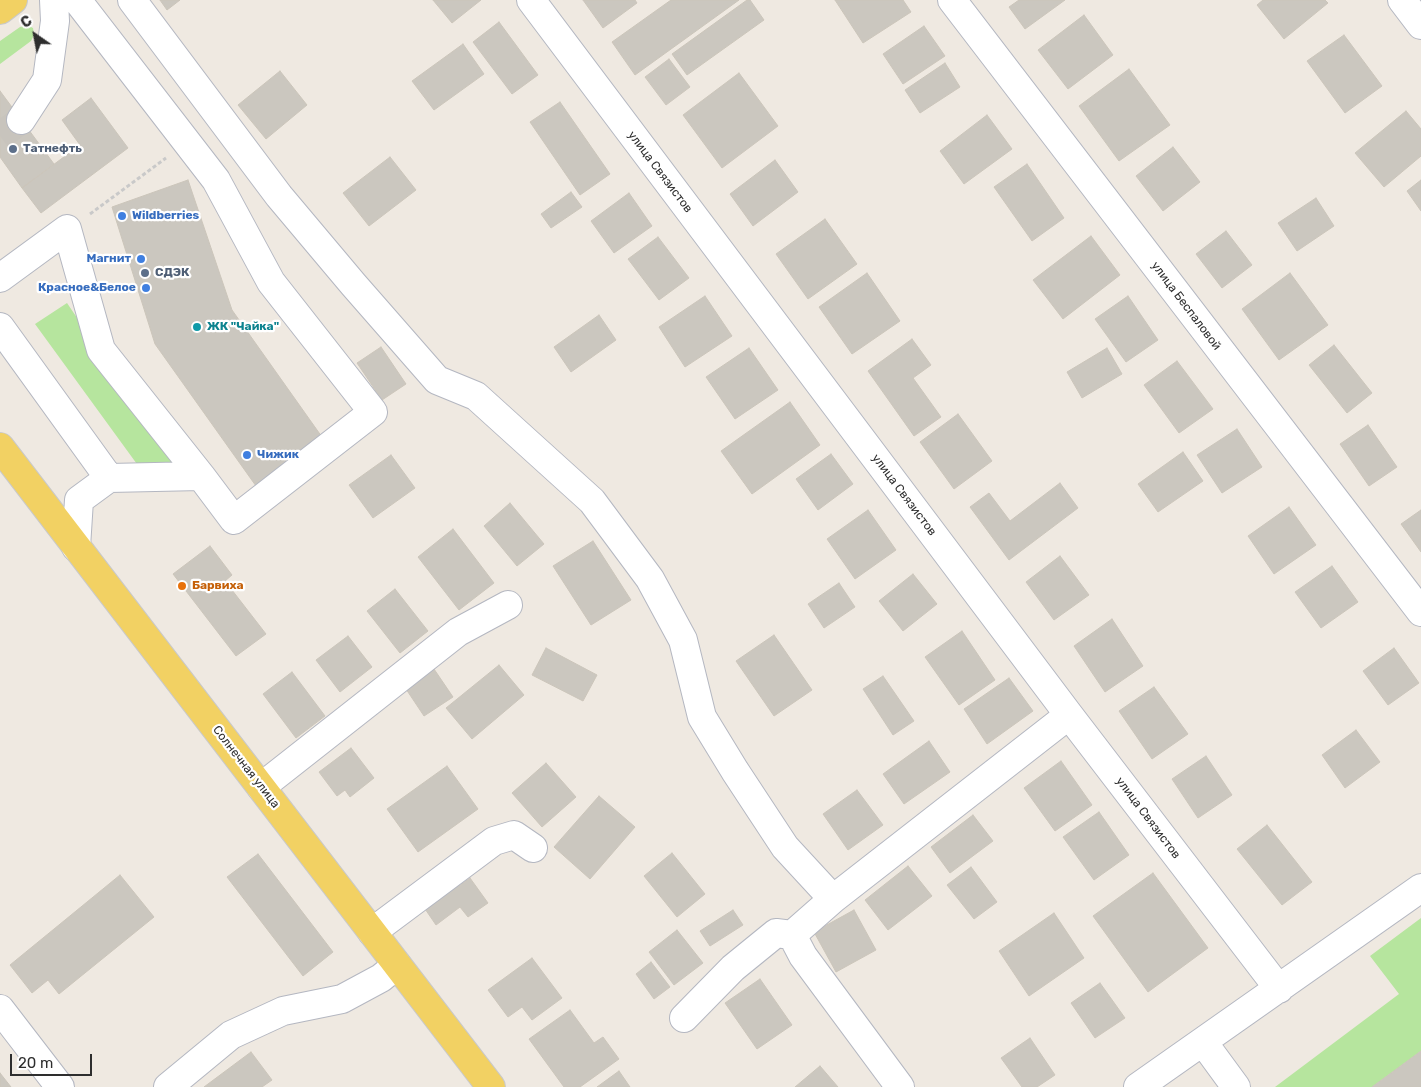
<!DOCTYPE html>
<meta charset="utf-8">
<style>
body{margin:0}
#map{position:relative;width:1421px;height:1087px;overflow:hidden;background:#efe9e1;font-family:Rubik,sans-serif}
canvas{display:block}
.north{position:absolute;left:10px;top:10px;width:50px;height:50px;-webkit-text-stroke:4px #fff;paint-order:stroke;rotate:327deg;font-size:14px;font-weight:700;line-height:20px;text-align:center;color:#2e2e2e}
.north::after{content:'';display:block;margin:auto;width:18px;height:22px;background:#2e2e2e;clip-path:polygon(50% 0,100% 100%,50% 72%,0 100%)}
.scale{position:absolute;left:10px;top:1054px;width:82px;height:22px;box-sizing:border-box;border:2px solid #2e2e2e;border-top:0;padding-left:6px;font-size:15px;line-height:18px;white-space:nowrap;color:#2e2e2e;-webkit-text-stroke:4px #fff;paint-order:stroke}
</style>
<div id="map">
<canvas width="1421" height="1087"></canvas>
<div class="north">С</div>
<div class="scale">20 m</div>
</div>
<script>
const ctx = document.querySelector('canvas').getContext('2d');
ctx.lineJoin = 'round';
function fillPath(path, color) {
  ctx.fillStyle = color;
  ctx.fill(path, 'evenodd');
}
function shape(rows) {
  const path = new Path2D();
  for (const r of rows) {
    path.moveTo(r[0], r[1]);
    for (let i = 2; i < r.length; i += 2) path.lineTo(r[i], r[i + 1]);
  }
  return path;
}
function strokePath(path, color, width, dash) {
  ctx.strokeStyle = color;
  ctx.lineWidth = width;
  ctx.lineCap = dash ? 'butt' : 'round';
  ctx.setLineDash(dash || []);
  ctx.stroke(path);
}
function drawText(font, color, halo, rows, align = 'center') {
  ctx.font = font + ' Rubik,sans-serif';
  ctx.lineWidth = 4.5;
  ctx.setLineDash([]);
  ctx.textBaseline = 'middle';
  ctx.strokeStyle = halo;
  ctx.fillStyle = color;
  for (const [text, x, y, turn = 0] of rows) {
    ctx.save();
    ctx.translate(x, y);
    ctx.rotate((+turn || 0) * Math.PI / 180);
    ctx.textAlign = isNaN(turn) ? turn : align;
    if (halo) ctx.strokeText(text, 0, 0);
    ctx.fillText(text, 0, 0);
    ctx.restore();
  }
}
const green = shape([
 [27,25,33,28,34,35,31,41,0,64,0,41,20,27],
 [67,303,109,365,179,462,142,471,35,324],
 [1421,918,1421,1051,1372,1087,1275,1087,1399,994,1370,956]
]);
const building = shape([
 [160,0,180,0,167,10,160,0],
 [433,0,481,0,452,23,433,0],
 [583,0,635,0,637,3,603,28,583,0],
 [671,0,739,0,635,75,612,42,671,0],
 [747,0,750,0,764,20,687,75,672,54,747,0],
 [835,0,903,0,911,12,863,43,835,0],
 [1019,0,1065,0,1025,29,1009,7,1019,0],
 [1263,0,1325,0,1328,3,1284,39,1257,5,1263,0],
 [1084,15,1113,55,1068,89,1038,50,1084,15],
 [499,22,538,75,512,94,473,42,499,22],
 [924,26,945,56,903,84,883,54,924,26],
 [1344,35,1382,86,1345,113,1307,61,1344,35],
 [463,44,484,74,434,110,412,81,463,44],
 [669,59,690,87,666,105,645,77,669,59],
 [945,63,960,87,920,113,905,90,945,63],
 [1129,69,1170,125,1119,161,1079,106,1129,69],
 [280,71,307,105,266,139,238,105,280,71],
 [739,73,778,126,722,168,683,115,739,73],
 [0,91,54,164,22,188,0,157,0,91],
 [91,98,128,148,41,213,22,188,80,145,62,120,91,98],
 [560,102,610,174,580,195,530,122,560,102],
 [1406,111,1421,129,1421,156,1384,187,1355,153,1406,111],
 [987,115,1012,149,964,184,940,151,987,115],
 [1173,147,1200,182,1163,211,1136,176,1173,147],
 [390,157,416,190,369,226,343,193,390,157],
 [775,160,798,192,753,226,730,194,775,160],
 [1027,164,1064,218,1032,241,994,187,1027,164],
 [188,180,232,310,322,437,256,486,155,344,112,207,188,180],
 [1421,180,1421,211,1407,191,1421,180],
 [571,192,582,207,551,228,541,214,571,192],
 [629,193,652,226,614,253,591,221,629,193],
 [1316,198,1334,226,1297,251,1278,223,1316,198],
 [825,219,857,264,808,299,776,254,825,219],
 [1226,231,1252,265,1222,288,1196,254,1226,231],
 [1091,236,1120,275,1063,319,1033,280,1091,236],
 [658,237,689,278,659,300,628,259,658,237],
 [867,273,900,321,852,354,819,307,867,273],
 [1290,273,1328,325,1279,360,1242,309,1290,273],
 [705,296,732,336,685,367,659,327,705,296],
 [1128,296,1158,340,1126,362,1095,319,1128,296],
 [599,315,616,340,571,372,554,347,599,315],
 [912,339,931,365,913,378,941,417,914,436,868,371,912,339],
 [1334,345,1372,393,1347,413,1309,365,1334,345],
 [381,347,406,384,382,400,357,363,381,347],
 [749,348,778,390,735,419,706,377,749,348],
 [1107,348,1122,374,1082,398,1067,372,1107,348],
 [1177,361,1213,409,1179,433,1144,385,1177,361],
 [790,402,820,445,752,494,721,451,790,402],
 [958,414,992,461,954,489,920,442,958,414],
 [1368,425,1397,467,1369,486,1340,444,1368,425],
 [1237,429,1262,467,1222,493,1197,455,1237,429],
 [1183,452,1203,481,1158,512,1138,484,1183,452],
 [831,454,853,484,818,510,796,479,831,454],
 [391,455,415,488,373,518,349,485,391,455],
 [1060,483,1078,508,1009,560,970,507,989,493,1010,521,1060,483],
 [510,503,544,544,517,566,484,526,510,503],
 [1289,507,1316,545,1274,574,1248,536,1289,507],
 [868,510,896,550,855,579,827,539,868,510],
 [1421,510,1421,552,1401,524,1421,510],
 [453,529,494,583,459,610,418,557,453,529],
 [593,541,631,600,591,625,553,566,593,541],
 [210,546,232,575,225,581,266,634,236,656,173,574,210,546],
 [1060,556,1089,595,1054,620,1026,582,1060,556],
 [1332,566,1358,602,1321,628,1295,592,1332,566],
 [913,574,937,604,903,631,879,601,913,574],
 [839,583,855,607,824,628,808,604,839,583],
 [395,589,428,631,400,653,367,611,395,589],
 [1112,619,1143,666,1105,692,1074,646,1112,619],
 [962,631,995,680,959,705,925,657,962,631],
 [774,635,812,690,774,716,736,661,774,635],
 [348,636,372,667,340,692,316,660,348,636],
 [546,648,597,675,583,701,532,675,546,648],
 [1394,648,1419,683,1388,705,1363,671,1394,648],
 [499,665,524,695,472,739,446,708,499,665],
 [434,669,453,697,424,716,406,689,434,669],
 [292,672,325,716,296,738,263,694,292,672],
 [883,676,914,721,893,735,863,689,883,676],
 [1009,678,1033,711,987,744,964,709,1009,678],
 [1154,687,1188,734,1152,759,1119,711,1154,687],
 [1356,730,1380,762,1345,788,1322,755,1356,730],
 [929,741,950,772,904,804,883,774,929,741],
 [351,748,374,778,350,797,345,790,337,796,319,772,351,748],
 [1206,756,1232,795,1198,818,1172,779,1206,756],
 [1061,761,1092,805,1055,831,1024,788,1061,761],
 [546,763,576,797,542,827,512,793,546,763],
 [447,766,478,809,418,852,387,809,447,766],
 [857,790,883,825,848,850,823,814,857,790],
 [599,796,635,827,590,879,554,847,599,796],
 [1099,812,1129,855,1094,880,1063,837,1099,812],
 [973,815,993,841,950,873,931,847,973,815],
 [1267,825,1312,882,1282,905,1237,849,1267,825],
 [672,853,705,894,677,917,644,876,672,853],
 [258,854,333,952,303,976,227,877,258,854],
 [908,866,932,896,888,930,865,900,908,866],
 [971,867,997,902,974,919,947,885,971,867],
 [1153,873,1208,948,1148,992,1093,916,1153,873],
 [120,875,154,917,59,994,48,980,32,993,10,965,120,875],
 [470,878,488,903,468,917,460,907,436,925,421,903,454,880,459,886,470,878],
 [733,910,743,925,710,946,700,931,733,910],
 [854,910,876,950,836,972,814,932,854,910],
 [1054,913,1084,958,1029,996,999,951,1054,913],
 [677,930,703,963,674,985,649,952,677,930],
 [532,958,562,998,532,1020,522,1007,508,1017,488,990,532,958],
 [651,962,670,987,654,999,636,974,651,962],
 [760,979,792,1025,757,1049,725,1003,760,979],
 [1100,983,1125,1018,1095,1038,1071,1003,1100,983],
 [570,1010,594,1043,603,1037,619,1059,580,1087,564,1087,529,1039,570,1010],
 [1030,1038,1055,1075,1037,1087,1022,1087,1001,1058,1030,1038],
 [1421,1051,1421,1087,1372,1087,1421,1051],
 [251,1052,272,1080,262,1087,204,1087,251,1052],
 [820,1066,838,1087,795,1087,820,1066],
 [619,1071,630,1087,597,1087,619,1071],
 [0,1073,11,1087,0,1087,0,1073]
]);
const minorTunnel = shape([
 [0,136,21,120]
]);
const path = shape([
 [90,214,166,158]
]);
const minor = shape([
 [77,0,216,180,271,282,373,412,234,520,201,476],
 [132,0,279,196,353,284,437,380,476,396,592,501,650,579,683,640,702,717,735,771,785,847,833,899,1069,715],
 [531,0,1069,715,1279,989],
 [952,0,1421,612],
 [1402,0,1421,25],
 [21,120,47,80,55,21,54,0],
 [0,278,67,229,101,350,201,476,109,478,79,500,76,547],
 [0,327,109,478],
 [261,787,458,632,508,605],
 [372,932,494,841,514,835,533,848],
 [792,935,803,956,900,1087],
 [0,1009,60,1087],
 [684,1018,733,968,776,933,792,935,833,899],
 [1203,1042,1236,1087],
 [168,1087,231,1035,283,1011,342,999,381,978,397,965],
 [1138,1087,1421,888]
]);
const major = shape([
 [0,10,13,0],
 [0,447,491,1087]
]);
const markers = [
 [13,149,5,"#5c6f8a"],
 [122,216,5,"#3f7fe0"],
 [141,259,5,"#3f7fe0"],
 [145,273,5,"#5c6f8a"],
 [146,288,5,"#3f7fe0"],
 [197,327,5,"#0f9aa8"],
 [247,455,5,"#3f7fe0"],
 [182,586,5,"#e8710a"]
];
const serviceNames = [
 ["Татнефть",23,149],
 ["СДЭК",155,273]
];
const streetNames = [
 ["улица Связистов",660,172,53],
 ["улица Беспаловой",1186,306,53],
 ["улица Связистов",904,495,53],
 ["Солнечная улица",246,767,52],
 ["улица Связистов",1148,818,53]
];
const shopNames = [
 ["Wildberries",132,216],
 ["Магнит",131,259,"right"],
 ["Красное&Белое",136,288,"right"],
 ["Чижик",257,455]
];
const cultureNames = [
 ["ЖК \"Чайка\"",207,327]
];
const foodNames = [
 ["Барвиха",192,586]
];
fillPath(green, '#b6e59e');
fillPath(building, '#cbc7bf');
strokePath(building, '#cbc5ba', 1);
strokePath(minorTunnel, '#c8c4bd', 28, [28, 14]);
strokePath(minor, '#b4b7c1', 30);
strokePath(major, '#c9c9c9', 30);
strokePath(path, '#c9c9c9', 3, [4, 2.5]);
strokePath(minor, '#fff', 28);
strokePath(major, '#f2d163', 28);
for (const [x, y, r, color] of markers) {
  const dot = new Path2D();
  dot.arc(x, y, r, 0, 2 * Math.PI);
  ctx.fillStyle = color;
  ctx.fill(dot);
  strokePath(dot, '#fff', 2);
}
drawText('bold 12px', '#4e5e75', '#fff', serviceNames, 'left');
drawText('12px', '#2e2e2e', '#fff', streetNames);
drawText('bold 12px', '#366cbe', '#fff', shopNames, 'left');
drawText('bold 12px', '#0d838f', '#fff', cultureNames, 'left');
drawText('bold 12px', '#c56008', '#fff', foodNames, 'left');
</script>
